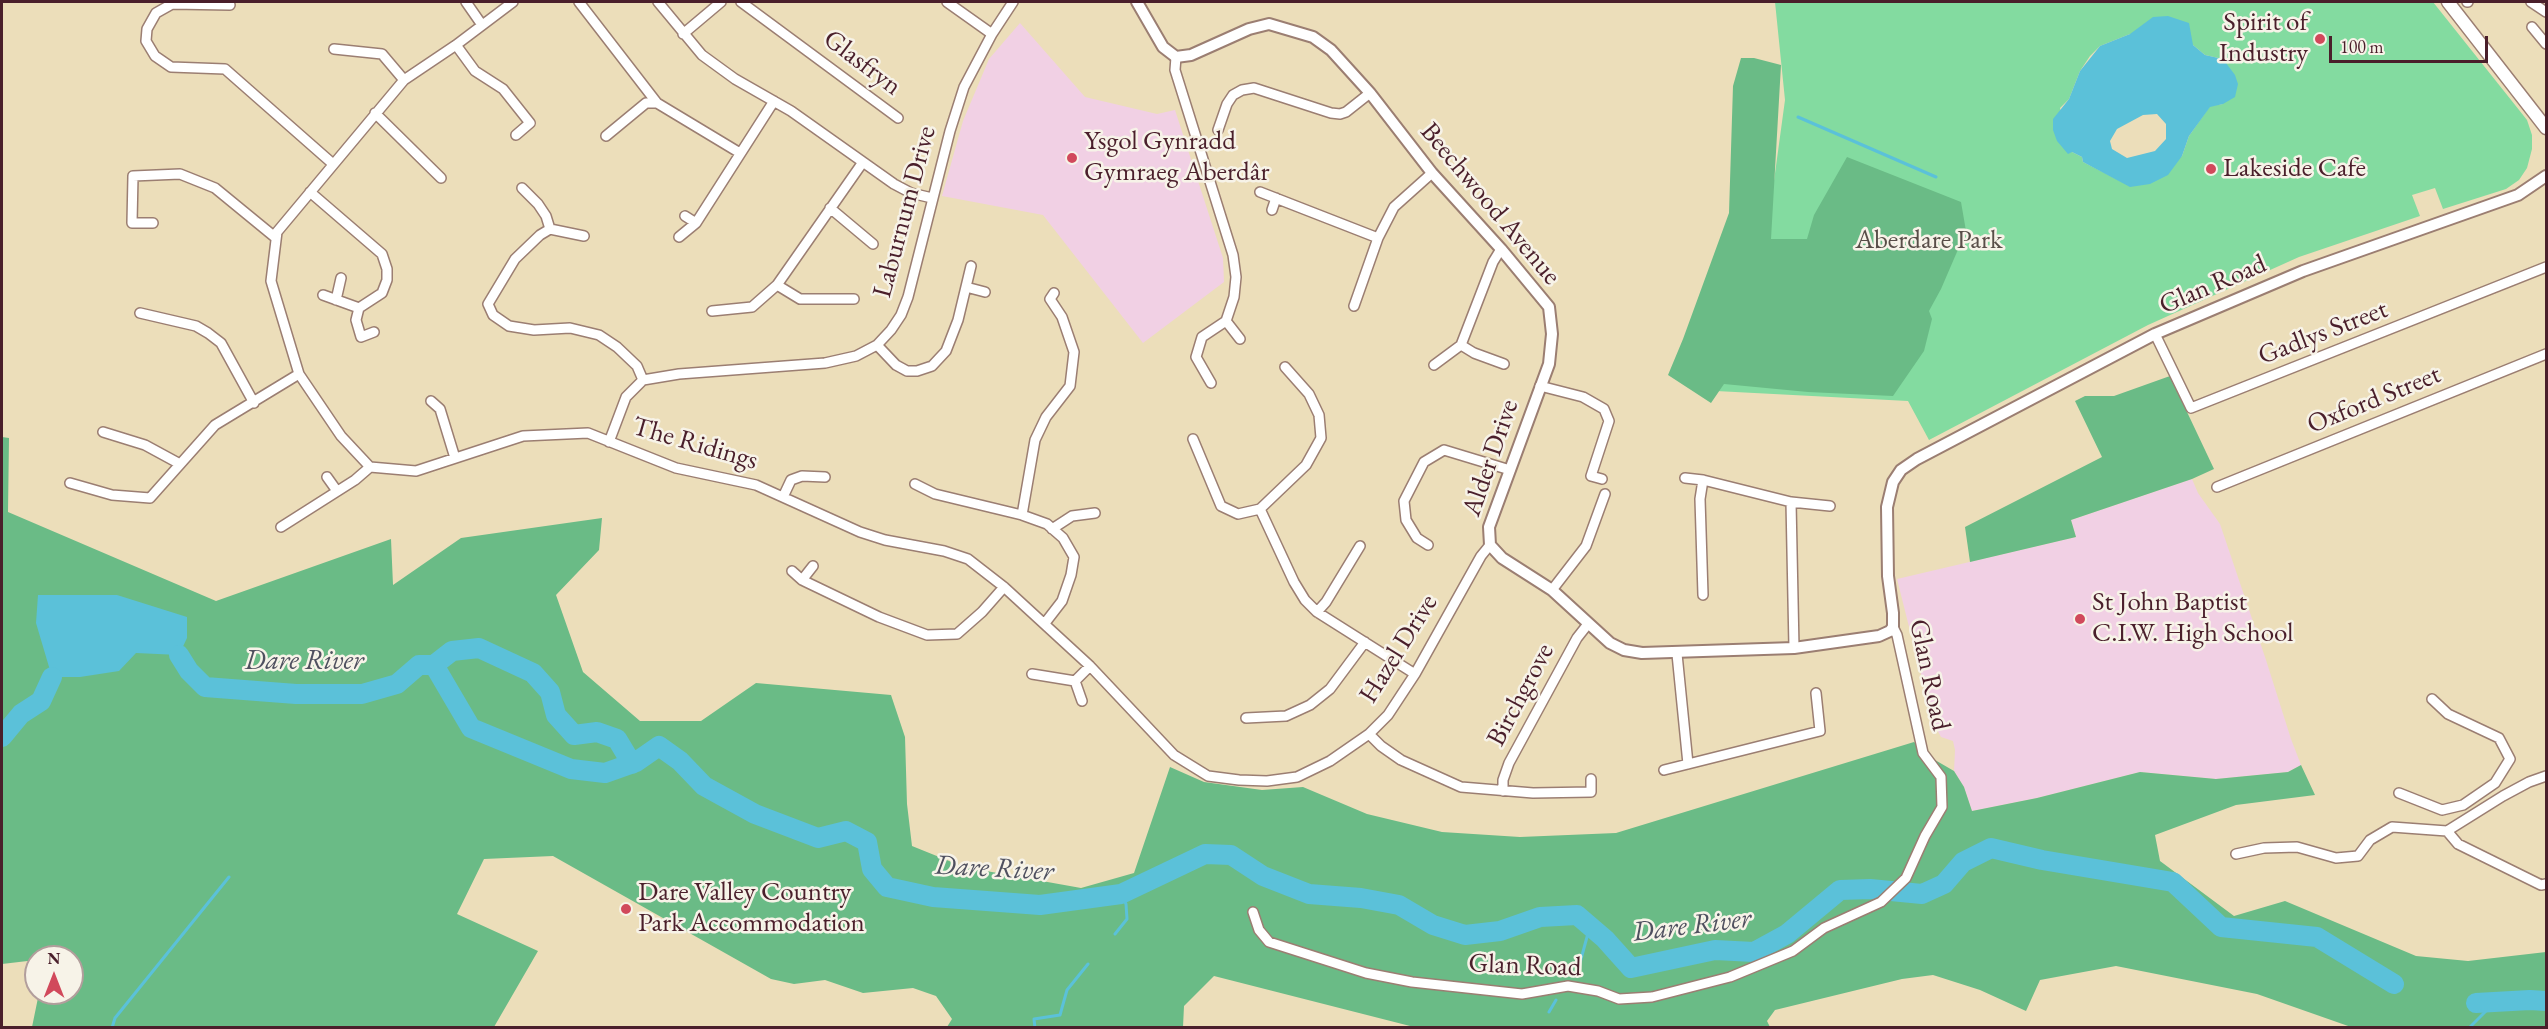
<!DOCTYPE html>
<meta charset="utf-8">
<style>
body{margin:0}
#map{position:relative;width:2548px;height:1029px;overflow:hidden;background:#ecdeba;font-family:"EB Garamond",serif}
canvas{display:block}
.frame{position:absolute;inset:0;border:3px solid #4a1f2b;pointer-events:none}
.north{position:absolute;left:24px;top:945px;width:60px;height:60px;box-sizing:border-box;background:#f7f3e8;border:2px solid #b29e9c;border-radius:50%;rotate:0deg;font-size:16px;font-weight:700;line-height:24px;text-align:center;color:#4a1f2b}
.north::after{content:'';display:block;margin:auto;width:21px;height:27px;background:#d1495b;clip-path:polygon(50% 0,100% 100%,50% 72%,0 100%)}
.scale{position:absolute;left:2329px;top:36px;width:159px;height:27px;box-sizing:border-box;border:3px solid #4a1f2b;border-top:0;padding-left:8px;font-size:18px;line-height:21px;white-space:nowrap;color:#4a1f2b;-webkit-text-stroke:4px #f7f3e8;paint-order:stroke}
</style>
<div id="map">
<canvas width="2548" height="1029"></canvas>
<div class="frame"></div>
<div class="north">N</div>
<div class="scale">100 m</div>
</div>
<script>
const ctx = document.querySelector('canvas').getContext('2d');
ctx.lineJoin = 'round';
function fillPath(path, color) {
  ctx.fillStyle = color;
  ctx.fill(path, 'evenodd');
}
function shape(rows) {
  const path = new Path2D();
  for (const r of rows) {
    path.moveTo(r[0], r[1]);
    for (let i = 2; i < r.length; i += 2) path.lineTo(r[i], r[i + 1]);
  }
  return path;
}
function strokePath(path, color, width, dash) {
  ctx.strokeStyle = color;
  ctx.lineWidth = width;
  ctx.lineCap = dash ? 'butt' : 'round';
  ctx.setLineDash(dash || []);
  ctx.stroke(path);
}
function drawText(font, color, halo, rows, align = 'center') {
  ctx.font = font + ' "EB Garamond",serif';
  ctx.lineWidth = 5;
  ctx.setLineDash([]);
  ctx.textBaseline = 'middle';
  ctx.strokeStyle = halo;
  ctx.fillStyle = color;
  for (const [text, x, y, turn = 0] of rows) {
    ctx.save();
    ctx.translate(x, y);
    ctx.rotate((+turn || 0) * Math.PI / 180);
    ctx.textAlign = isNaN(turn) ? turn : align;
    if (halo) ctx.strokeText(text, 0, 0);
    ctx.fillText(text, 0, 0);
    ctx.restore();
  }
}
const built = shape([
 [1020,23,1085,97,1157,114,1175,110,1223,258,1224,282,1143,343,1043,215,942,196,963,121,989,59],
 [2192,479,2198,493,2220,524,2266,660,2291,739,2301,765,2288,772,2216,779,2140,772,2037,798,1972,811,1964,787,1954,771,1955,750,1953,741,1941,737,1933,722,1897,579,2076,537,2071,520]
]);
const green = shape([
 [1775,2,2433,2,2527,120,2532,135,2532,149,2527,168,2519,180,2506,189,2443,209,2435,188,2412,195,2420,216,2299,257,2148,325,1929,440,1908,401,1716,391,1770,210,1785,100],
 [2130,34,2193,45,2205,55,2223,59,2223,104,2210,106,2189,136,2182,156,2130,186,2083,162,2082,157,2072,152,2060,108,2069,99,2080,71,2090,56,2100,46]
]);
const forest = shape([
 [1741,58,1754,58,1781,65,1771,239,1807,239,1814,215,1847,157,1961,202,1966,231,1941,289,1929,311,1932,319,1924,351,1893,396,1808,392,1724,384,1711,403,1668,375,1683,339,1729,213,1733,86],
 [2170,376,2214,469,2192,479,2071,520,2076,537,1970,562,1965,527,2102,457,2075,401,2085,396,2114,396],
 [2,437,9,438,8,512,216,601,391,539,393,585,461,538,602,518,599,550,556,595,583,672,640,721,701,721,756,683,891,695,905,737,907,804,912,846,964,867,1081,888,1134,873,1170,767,1204,782,1262,790,1303,787,1367,814,1442,832,1520,837,1616,833,1914,742,1935,760,1954,771,1964,787,1972,811,2037,798,2140,772,2216,779,2288,772,2301,765,2315,795,2236,805,2155,835,2160,861,2234,916,2285,901,2416,956,2468,961,2546,952,2546,1027,2351,1027,2257,994,2116,966,2040,980,2026,1011,1980,990,1933,975,1902,979,1775,1010,1767,1021,1770,1027,1414,1027,1214,976,1184,1006,1183,1027,947,1027,952,1019,936,996,913,988,863,993,825,980,794,984,771,979,553,856,484,859,457,914,538,951,494,1027,32,1027,39,993,72,993,72,957,36,957,36,960,2,964]
]);
const water = shape([
 [2168,16,2189,23,2193,45,2205,55,2223,59,2235,75,2238,84,2235,97,2223,104,2210,107,2189,136,2182,156,2168,175,2150,184,2130,187,2083,162,2082,157,2072,152,2068,154,2057,141,2053,130,2053,119,2069,99,2080,71,2100,46,2130,34,2153,17],
 [2157,114,2166,124,2166,139,2155,151,2127,158,2112,149,2110,141,2117,129,2143,115],
 [38,595,117,595,187,617,187,638,179,655,136,653,119,671,80,677,52,677,36,623]
]);
const stream = shape([
 [1798,117,1936,177],
 [1115,934,1127,919,1126,904,1121,894],
 [1578,970,1590,926],
 [1549,1012,1556,1000],
 [2470,1027,2496,1001],
 [112,1028,115,1018,229,877],
 [1035,1028,1034,1019,1060,1015,1067,990,1088,964]
]);
const river = shape([
 [179,655,189,671,205,687,296,694,362,694,397,684,419,665,434,665,471,728,571,769,605,773,636,762,659,746,680,761,704,786,755,814,818,838,846,831,867,842,872,869,887,887,933,897,1040,905,1121,894,1205,854,1231,855,1263,876,1309,894,1361,898,1399,905,1433,925,1465,935,1500,931,1540,917,1577,915,1605,939,1631,968,1715,950,1754,952,1787,934,1840,890,1870,889,1922,894,1944,884,1963,862,1991,848,2042,860,2173,882,2221,927,2317,937,2394,984],
 [434,665,452,651,479,648,533,673,550,692,556,715,574,735,597,732,617,739,632,764],
 [2,737,21,714,41,701,52,677],
 [2476,1003,2530,1000,2546,1001]
]);
const minor = shape([
 [466,2,482,25],
 [513,2,456,45,404,80,277,232,271,281,299,374,341,436,370,467,416,471,523,436,588,433,676,468,756,485,860,532,885,540,944,551,968,559,1004,587,1090,666,1174,755,1208,776,1239,780,1267,781,1297,777,1330,761,1369,734,1388,715,1415,674,1481,556,1490,545],
 [579,2,657,103],
 [658,2,702,55,735,79,791,111,894,184,911,193,932,198],
 [741,2,898,118],
 [947,2,992,34],
 [2467,2,2468,2],
 [2531,2,2546,12],
 [230,5,172,4,156,13,147,29,146,41,155,56,171,67,225,69,333,164],
 [2532,27,2546,44],
 [683,34,721,2],
 [456,45,475,71,503,89,530,123,516,135],
 [334,49,382,54,404,80],
 [1176,57,1175,70,1233,255,1236,277,1234,297,1226,321,1202,337,1196,357,1211,383],
 [375,113,441,178],
 [1218,130,1227,104,1233,95,1242,90,1254,88,1331,113,1340,114,1346,112,1370,93],
 [606,136,646,103,657,103,740,153],
 [522,188,538,204,546,216,550,229,584,236],
 [310,192,382,254,387,269,387,280,382,293,359,308,356,320,361,337,374,332],
 [1260,192,1378,238],
 [830,208,873,244],
 [1272,210,1276,198],
 [685,216,696,223],
 [153,223,132,223,133,176,180,174,215,188,276,238],
 [550,229,540,235,515,259,488,304,493,315,509,326,534,330,570,328,599,335,617,347,637,366,643,380],
 [679,237,696,223,774,101],
 [777,285,800,299,854,299],
 [966,287,985,292],
 [323,295,359,308],
 [336,300,341,278],
 [1354,306,1378,238,1394,207,1432,173],
 [712,311,752,307,777,285,863,162],
 [140,313,196,326,208,333,221,343,254,403],
 [1226,321,1240,339],
 [2155,334,2191,408,2546,267],
 [877,345,896,365,907,371,917,371,932,366,946,351,958,320,971,266],
 [1461,345,1474,353,1504,364],
 [1434,365,1461,345,1493,262,1501,249],
 [1540,386,1583,397,1604,409,1609,421,1591,476,1602,479],
 [431,401,440,409,455,458],
 [103,432,145,445,180,464],
 [1193,439,1221,506,1238,514,1260,509,1306,465,1321,438,1319,415,1309,394,1285,367],
 [609,442,626,397,643,380,679,374,825,363,856,356,877,345,891,330,901,315,908,297,950,131,964,87,992,34,1013,2],
 [327,477,337,491],
 [1685,478,1703,480,1791,502,1830,506],
 [1703,480,1700,499,1703,595],
 [70,483,112,495,150,498,215,425,299,374],
 [915,484,935,494,1022,515,1047,524,1063,538,1074,557,1071,575,1062,601,1045,623],
 [2217,487,2546,354],
 [783,497,791,480,802,476,825,477],
 [1791,502,1794,648],
 [1260,509,1294,582,1305,600,1317,612,1415,674],
 [1022,515,1035,440,1046,417,1070,386,1074,352,1062,317,1050,299,1054,293],
 [281,527,355,480,370,467],
 [1052,529,1072,516,1095,513],
 [1428,545,1417,538,1406,520,1404,501,1424,462,1444,450,1510,470],
 [792,571,802,580,879,617,927,635,957,634,982,612,1004,587],
 [802,580,813,566],
 [1552,590,1586,546,1605,494],
 [1317,612,1326,602,1360,546],
 [1677,654,1688,764],
 [1032,674,1075,681,1090,666],
 [1075,681,1082,701],
 [1246,718,1286,716,1310,705,1330,689,1365,642],
 [1369,734,1381,746,1401,760,1461,787,1533,793,1591,792,1591,779],
 [1664,770,1820,731,1816,693],
 [1503,791,1503,780,1509,763,1577,638,1588,624],
 [2399,793,2442,810,2463,805,2495,783,2510,759,2499,738,2448,714,2432,699],
 [2447,831,2458,844,2541,885,2546,884],
 [2236,854,2264,848,2297,847,2336,858,2358,856,2370,840,2392,827,2447,831,2503,796,2529,782,2546,776],
 [1253,912,1259,930,1269,942,1366,973,1412,982,1522,994,1568,986,1598,991,1619,999,1652,997,1730,977,1793,951,1824,928,1881,902,1906,878,1925,836,1942,807,1941,777,1923,753,1897,635,1893,627]
]);
const tertiary = shape([
 [1137,2,1163,47,1176,57,1191,55,1249,29,1269,24,1313,37,1331,50,1370,93,1432,173,1501,249,1549,307,1552,334,1549,364,1489,527,1490,545,1502,558,1552,590,1610,643,1624,650,1642,653,1794,648,1879,636,1890,631,1893,627,1893,613,1888,576,1887,507,1893,482,1901,470,1917,459,2155,334,2303,271,2518,195,2546,176]
]);
const secondary = shape([
 [2448,2,2546,128]
]);
const markers = [
 [2320,39,6,"#d1495b"],
 [1072,158,6,"#d1495b"],
 [2211,169,6,"#d1495b"],
 [2080,619,6,"#d1495b"],
 [626,909,6,"#d1495b"]
];
const poiNames = [
 ["Spirit of",2308,23,"right"],
 ["Industry",2308,54,"right"],
 ["Ysgol Gynradd",1084,142],
 ["Gymraeg Aberdâr",1084,173],
 ["Lakeside Cafe",2223,169],
 ["St John Baptist",2092,603],
 ["C.I.W. High School",2092,634],
 ["Dare Valley Country",638,893],
 ["Park Accommodation",638,924]
];
const streetNames = [
 ["Glasfryn",862,63,37],
 ["Beechwood Avenue",1490,204,50],
 ["Laburnum Drive",905,212,-75],
 ["Glan Road",2213,285,-23],
 ["Gadlys Street",2323,333,-21],
 ["Oxford Street",2374,400,-22],
 ["The Ridings",695,444,16],
 ["Alder Drive",1491,458,-71],
 ["Hazel Drive",1399,649,-58],
 ["Glan Road",1929,675,78],
 ["Birchgrove",1521,695,-62],
 ["Glan Road",1525,966,2]
];
const parkNames = [
 ["Aberdare Park",1929,241]
];
const waterNames = [
 ["Dare River",304,661],
 ["Dare River",994,869,3],
 ["Dare River",1692,926,-7]
];
fillPath(built, '#f1d0e4');
fillPath(green, '#83dba0');
fillPath(forest, '#6abb86');
fillPath(water, '#5bc1d9');
strokePath(stream, '#5bc1d9', 3);
strokePath(river, '#5bc1d9', 20);
strokePath(minor, '#9b7e72', 12);
strokePath(tertiary, '#9b7e72', 14);
strokePath(secondary, '#9b7e72', 15);
strokePath(minor, '#fff', 9);
strokePath(tertiary, '#fff', 10);
strokePath(secondary, '#fff', 12);
for (const [x, y, r, color] of markers) {
  const dot = new Path2D();
  dot.arc(x, y, r, 0, 2 * Math.PI);
  ctx.fillStyle = color;
  ctx.fill(dot);
  strokePath(dot, '#f7f3e8', 2);
}
drawText('27px', '#4a1f2b', '#f7f3e8', poiNames, 'left');
drawText('27px', '#4a1f2b', '#f7f3e8', streetNames);
drawText('27px', '#584e48', '#f7f3e8', parkNames);
drawText('italic 28px', '#4f505f', '#f7f3e8', waterNames);
</script>
